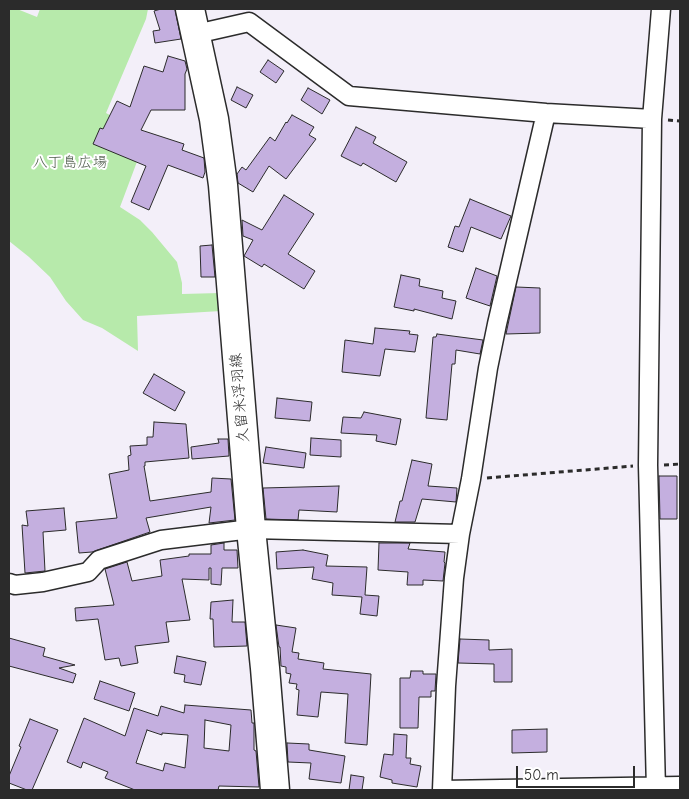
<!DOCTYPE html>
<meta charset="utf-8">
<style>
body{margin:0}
#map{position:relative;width:689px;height:799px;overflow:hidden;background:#f3eff9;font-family:"Comic Neue",sans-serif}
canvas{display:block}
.frame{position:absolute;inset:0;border:10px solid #2b2b2b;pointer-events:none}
.scale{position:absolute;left:516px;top:766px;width:119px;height:22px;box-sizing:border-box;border:2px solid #2b2b2b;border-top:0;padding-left:6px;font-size:15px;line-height:18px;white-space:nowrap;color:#2b2b2b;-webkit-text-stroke:4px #fff;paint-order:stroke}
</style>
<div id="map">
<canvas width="689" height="799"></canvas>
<div class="frame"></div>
<div class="scale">50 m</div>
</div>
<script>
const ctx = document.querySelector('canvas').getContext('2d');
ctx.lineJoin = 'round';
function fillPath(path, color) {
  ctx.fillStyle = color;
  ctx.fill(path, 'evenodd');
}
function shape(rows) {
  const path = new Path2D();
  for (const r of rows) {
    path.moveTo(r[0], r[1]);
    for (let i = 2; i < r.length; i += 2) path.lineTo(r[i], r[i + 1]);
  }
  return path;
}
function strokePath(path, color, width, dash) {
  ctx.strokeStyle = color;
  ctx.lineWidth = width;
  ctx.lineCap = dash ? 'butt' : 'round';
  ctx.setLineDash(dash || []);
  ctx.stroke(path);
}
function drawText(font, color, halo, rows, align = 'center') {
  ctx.font = font + ' "Comic Neue","Klee One",sans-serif';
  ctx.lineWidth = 4;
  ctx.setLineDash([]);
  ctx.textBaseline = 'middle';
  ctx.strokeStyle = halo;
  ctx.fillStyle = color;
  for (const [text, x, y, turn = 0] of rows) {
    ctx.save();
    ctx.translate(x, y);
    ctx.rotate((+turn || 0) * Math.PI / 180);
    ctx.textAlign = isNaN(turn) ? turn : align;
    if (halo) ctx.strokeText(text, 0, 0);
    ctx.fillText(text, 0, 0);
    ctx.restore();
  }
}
const green = shape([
 [10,9,17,9,37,17,40,9,148,9,146,19,106,113,147,135,120,207,140,220,152,232,177,262,182,283,182,294,220,293,221,311,137,316,138,351,102,328,83,320,66,301,50,277,29,257,9,241]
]);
const building = shape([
 [161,9,175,9,181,39,155,43,153,31,160,30,154,11,161,9],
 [168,56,185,61,187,69,185,74,185,110,151,110,141,130,184,144,182,150,204,158,205,172,203,178,168,165,149,210,131,202,146,166,93,144,100,128,103,129,117,101,130,107,144,66,163,72,168,56],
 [268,60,284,71,276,83,260,72,268,60],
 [237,87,253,95,246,108,231,100,237,87],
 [308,88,330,100,322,114,301,100,308,88],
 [292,115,314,127,309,135,316,139,286,179,269,166,253,192,238,183,237,174,242,167,246,170,270,137,275,141,286,122,287,123,292,115],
 [356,127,376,137,373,143,407,162,396,182,363,163,361,166,341,156,356,127],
 [284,195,314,214,288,254,315,271,304,289,264,264,262,267,244,256,253,240,243,236,242,220,262,230,284,195],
 [470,199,511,216,501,239,471,227,463,252,448,247,455,226,459,227,470,199],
 [212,245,215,277,201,277,200,246,212,245],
 [476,268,497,276,490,306,466,298,476,268],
 [401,275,420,279,419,286,443,291,442,298,456,301,452,319,414,309,414,311,394,307,401,275],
 [516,287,540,288,540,333,506,334,516,287],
 [375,328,410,331,409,334,418,335,415,352,385,349,380,376,342,372,345,340,373,344,375,328],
 [437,334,483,340,480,354,456,350,455,364,452,364,447,420,426,418,433,337,436,337,437,334],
 [154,374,185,392,175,411,143,393,154,374],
 [277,398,312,402,310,421,275,418,277,398],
 [364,412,401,419,396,445,376,441,377,435,341,433,343,417,361,418,364,412],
 [154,422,186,424,189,458,145,462,145,466,144,466,150,501,211,492,212,478,231,479,235,520,209,523,211,507,146,518,150,532,92,552,79,553,76,522,117,518,109,474,129,470,128,456,131,455,130,446,147,445,147,437,153,437,154,422],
 [311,438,341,440,341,457,310,455,311,438],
 [218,439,228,439,229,456,192,459,191,447,219,443,218,439],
 [266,447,306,453,304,468,263,463,266,447],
 [412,460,432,464,428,486,457,488,456,502,422,499,415,522,395,522,400,501,402,501,412,460],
 [659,476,677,476,677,519,660,519,659,476],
 [339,486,337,512,299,510,298,520,266,519,263,488,339,486],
 [64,508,66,530,43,532,45,571,25,573,22,525,28,526,26,511,64,508],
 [224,543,224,550,237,550,238,568,222,568,221,585,211,584,211,568,209,568,209,580,182,579,190,620,166,622,169,642,135,646,138,663,121,666,119,658,105,660,98,619,76,621,75,608,114,605,105,569,127,562,132,581,162,576,160,560,189,556,189,554,211,554,211,545,224,543],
 [379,543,410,543,408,549,445,552,444,562,445,563,443,581,423,580,423,585,407,585,408,572,378,570,379,543],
 [303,550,328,555,326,566,367,567,365,595,379,596,377,616,360,614,362,597,332,595,333,583,312,579,314,567,277,569,276,552,303,550],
 [233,600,232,622,245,622,247,646,214,647,213,619,210,619,211,602,233,600],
 [276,625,296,628,292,652,299,653,298,659,324,663,323,669,371,674,367,745,345,743,348,694,321,692,318,717,297,715,299,690,296,689,297,684,289,683,291,674,286,673,286,667,281,666,280,647,279,647,276,625],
 [9,638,45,648,43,656,75,665,59,668,76,674,73,683,9,666,9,638],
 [460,639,489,640,489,650,512,649,512,682,494,682,494,664,458,663,460,639],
 [177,656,206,662,201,685,184,682,185,675,174,673,177,656],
 [411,671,423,671,423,674,436,674,435,691,431,691,431,697,419,697,418,728,400,728,400,678,410,678,411,671],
 [100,681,135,693,129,711,94,699,100,681],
 [185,705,251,710,252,723,254,723,254,750,256,751,259,787,219,786,218,790,135,790,105,778,108,772,83,762,81,768,67,762,84,718,125,736,134,708,158,716,161,706,184,713,185,705],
 [205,720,231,725,229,751,204,748,205,720],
 [147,730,162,735,162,733,188,735,185,768,165,763,163,771,136,763,147,730],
 [30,719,58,730,32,790,27,790,9,783,9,776,21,747,19,746,30,719],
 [547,729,547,752,512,753,512,730,547,729],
 [394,734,407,735,406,758,411,758,410,764,421,766,417,787,392,783,392,780,380,777,384,754,393,755,394,734],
 [287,743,309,744,309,750,345,756,341,783,309,779,311,763,288,762,287,743],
 [351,775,364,777,362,790,349,790,351,775]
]);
const path = shape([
 [668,120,680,121],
 [664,465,680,464],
 [487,478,633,466]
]);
const street = shape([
 [196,34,249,22,349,96,546,113,652,119],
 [9,583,15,585,43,582,88,572,99,560,161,540,251,529,460,534],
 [442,790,446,686,454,578,460,534,471,479,488,368,497,324,546,113],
 [442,790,680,786],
 [656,790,648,465,652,119,661,9]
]);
const primary = shape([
 [190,9,214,119,223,185,251,529,265,668,275,790]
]);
const parkNames = [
 ["八丁島広場",70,163]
];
const streetNames = [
 ["久留米浮羽線",240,398,-95]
];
fillPath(green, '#b7eaab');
fillPath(building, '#c4afdf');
strokePath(building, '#2b2b2b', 1);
strokePath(street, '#2b2b2b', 21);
strokePath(primary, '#2b2b2b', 31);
strokePath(path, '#2b2b2b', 3, [5, 4]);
strokePath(street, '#fff', 18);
strokePath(primary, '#fff', 28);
drawText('15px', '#4e5b4b', '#fff', parkNames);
drawText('15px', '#2b2b2b', '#fff', streetNames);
</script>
